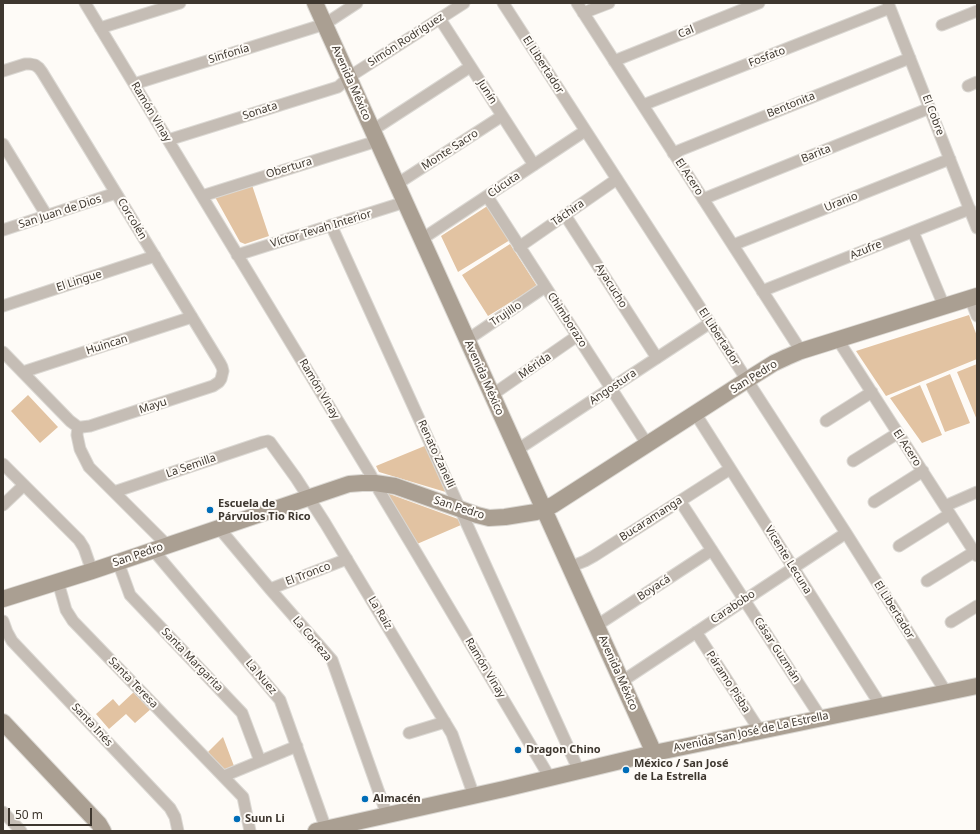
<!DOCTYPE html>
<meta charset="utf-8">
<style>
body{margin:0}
#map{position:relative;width:980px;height:834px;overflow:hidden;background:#fefbf7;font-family:"Noto Sans",sans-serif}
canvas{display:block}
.frame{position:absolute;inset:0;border:4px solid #3e372f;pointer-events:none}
.scale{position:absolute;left:8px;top:808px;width:84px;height:18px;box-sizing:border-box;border:2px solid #3e372f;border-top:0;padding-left:5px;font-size:12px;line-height:14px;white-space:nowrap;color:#3e372f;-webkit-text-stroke:3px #fefbf7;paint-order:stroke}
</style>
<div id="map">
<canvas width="980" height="834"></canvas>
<div class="frame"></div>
<div class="scale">50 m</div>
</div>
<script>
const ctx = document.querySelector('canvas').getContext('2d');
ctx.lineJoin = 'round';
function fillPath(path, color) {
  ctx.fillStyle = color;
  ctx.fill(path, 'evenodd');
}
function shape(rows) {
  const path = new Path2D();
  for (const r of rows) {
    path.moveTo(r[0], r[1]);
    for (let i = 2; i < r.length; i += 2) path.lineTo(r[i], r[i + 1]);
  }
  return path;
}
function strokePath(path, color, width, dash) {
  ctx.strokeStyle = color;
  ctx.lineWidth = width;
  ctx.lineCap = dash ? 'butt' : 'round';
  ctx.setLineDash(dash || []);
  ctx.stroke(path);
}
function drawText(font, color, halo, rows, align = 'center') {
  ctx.font = font + ' "Noto Sans",sans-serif';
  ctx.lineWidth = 4;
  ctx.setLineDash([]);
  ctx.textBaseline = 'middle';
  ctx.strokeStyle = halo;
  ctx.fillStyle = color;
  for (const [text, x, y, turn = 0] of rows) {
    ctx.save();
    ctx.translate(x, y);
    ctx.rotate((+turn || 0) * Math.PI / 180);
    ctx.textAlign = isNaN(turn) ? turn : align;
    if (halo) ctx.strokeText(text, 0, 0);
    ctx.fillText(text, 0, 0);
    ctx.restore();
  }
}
const green = shape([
 [252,185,269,236,245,244,240,242,215,197],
 [489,205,510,240,458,272,441,236],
 [510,244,537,286,488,316,462,275],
 [969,315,977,336,977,359,886,396,856,351],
 [977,364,977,420,957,372],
 [950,374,970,423,945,432,926,384],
 [920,385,942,435,922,443,890,398],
 [28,395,58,427,40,443,11,411],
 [427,445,449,493,379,472,376,466],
 [384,492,458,519,461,525,417,544],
 [136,690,152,708,135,723,126,714,109,729,96,714,113,699,119,706],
 [223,737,234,766,223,771,207,753]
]);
const street = shape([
 [85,3,369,472,380,492,413,547,550,778],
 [503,3,846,533,946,692],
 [577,3,801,351],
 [888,3,977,228],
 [583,13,609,3],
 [440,19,534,165],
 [942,25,977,11],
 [100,28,180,3],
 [614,61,759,3],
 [3,71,25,64,30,64,35,65,39,68,42,72,220,363,222,367,223,371,221,379,219,382,213,386,90,426,82,427,78,427,70,421,3,352],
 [134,84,325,24,357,3],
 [968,86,977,82],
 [643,105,890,8],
 [373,130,470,67],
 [168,140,338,87,349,77,464,3],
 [3,144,47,216],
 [673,153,910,58],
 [397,184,502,116],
 [202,196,377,141],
 [487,196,647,444],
 [703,199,930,108],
 [565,215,657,358],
 [331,225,579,771],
 [3,230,116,193],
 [913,232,944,306],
 [422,239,585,131],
 [733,245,950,159],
 [519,247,617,179],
 [237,255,405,202],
 [762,291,970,209],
 [970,298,977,316],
 [3,306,155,256],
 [467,340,545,287],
 [838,340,977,556],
 [23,372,192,317],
 [492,395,577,336],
 [695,413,881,706],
 [826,421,872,392],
 [78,427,77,435,80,449,89,467,167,545],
 [517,450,710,323],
 [853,461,898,433],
 [3,464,79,540,84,548,92,571],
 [114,492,263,442,268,441,270,442,296,478,325,523,452,734,474,796],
 [680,501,821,718],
 [874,502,923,471],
 [3,505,24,485],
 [945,506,977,492],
 [219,528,270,589,332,660,387,815],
 [899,546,950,514],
 [153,550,280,700,326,829],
 [118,562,130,595,242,713,260,761],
 [570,567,585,561,594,556,730,469],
 [927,581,974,552],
 [58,582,66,610,73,621,243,797,250,831],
 [270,589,347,559],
 [3,621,7,632,12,641,170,808,175,817,178,831],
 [951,622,977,606],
 [596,626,712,550],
 [696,632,760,731],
 [621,682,846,533],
 [409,733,445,722],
 [224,776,297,746],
 [3,812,21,831]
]);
const secondary = shape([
 [315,3,654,753],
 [3,599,92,571,349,484,362,483,375,483,395,486,477,515,489,518,505,517,536,512,553,505,747,380,774,363,787,357,801,351,977,296],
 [3,722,99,824,103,831],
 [316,831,504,789,654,753,977,686]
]);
const markers = [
 [210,510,4,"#006db8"],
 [518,750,4,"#006db8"],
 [626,770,4,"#006db8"],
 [365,799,4,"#006db8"],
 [237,819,4,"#006db8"]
];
const streetNames = [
 ["Cal",686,32,-22],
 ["Simón Rodríguez",406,40,-33],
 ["Sinfonía",229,54,-17],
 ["Fosfato",767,57,-21],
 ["El Libertador",543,65,57],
 ["Avenida México",351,83,66],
 ["Junín",487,92,57],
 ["Bentonita",791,105,-22],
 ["Sonata",260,111,-18],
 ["Ramón Vinay",151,112,59],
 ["El Cobre",933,115,69],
 ["Monte Sacro",450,150,-33],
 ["Barita",816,154,-22],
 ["Obertura",289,168,-17],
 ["El Acero",689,177,57],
 ["Cúcuta",504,185,-34],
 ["Uranio",841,202,-22],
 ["San Juan de Dios",60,212,-18],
 ["Táchira",568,213,-35],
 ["Corcolén",132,219,59],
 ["Víctor Tevah Interior",321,229,-17],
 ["Azufre",866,250,-22],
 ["El Lingue",79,281,-18],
 ["Ayacucho",611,286,58],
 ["Trujillo",506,314,-34],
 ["Chimborazo",567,320,57],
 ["El Libertador",719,337,57],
 ["Huincan",107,345,-18],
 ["Mérida",535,366,-35],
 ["San Pedro",754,377,-32],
 ["Avenida México",484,378,66],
 ["Angostura",613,387,-34],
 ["Ramón Vinay",319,389,59],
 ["Mayu",153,406,-18],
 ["El Acero",907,448,57],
 ["Renato Zanelli",436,454,65],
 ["La Semilla",191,466,-19],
 ["San Pedro",459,508,18],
 ["Bucaramanga",651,519,-33],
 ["San Pedro",138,555,-19],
 ["Vicente Lecuna",788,560,58],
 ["El Tronco",308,574,-21],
 ["Boyacá",654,588,-33],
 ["Carabobo",733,607,-34],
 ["El Libertador",894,610,58],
 ["La Raíz",380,613,59],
 ["La Corteza",312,639,50],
 ["Cásar Guzmán",777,650,57],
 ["Santa Margarita",192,660,46],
 ["Ramón Vinay",485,668,59],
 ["Avenida México",618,673,66],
 ["La Nuez",261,677,50],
 ["Páramo Pisba",728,682,57],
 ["Santa Teresa",133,683,46],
 ["Santa Inés",92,725,47],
 ["Avenida San José de La Estrella",751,732,-12]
];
const poiNames = [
 ["Escuela de",218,504],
 ["Párvulos Tio Rico",218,517],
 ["Dragon Chino",526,750],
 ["México / San José",634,764],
 ["de La Estrella",634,777],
 ["Almacén",373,799],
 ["Suun Li",245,819]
];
fillPath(green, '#e2c3a2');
strokePath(street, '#dbd8d3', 13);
strokePath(secondary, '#dbd8d3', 18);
strokePath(street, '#c5bdb5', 11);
strokePath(secondary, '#aa9f92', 16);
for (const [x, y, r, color] of markers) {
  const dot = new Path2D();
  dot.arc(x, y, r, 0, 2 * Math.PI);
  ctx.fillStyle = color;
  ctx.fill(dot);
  strokePath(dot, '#fefbf7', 1.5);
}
drawText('11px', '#3e372f', '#fefbf7', streetNames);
drawText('bold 11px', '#3e372f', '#fefbf7', poiNames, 'left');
</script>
